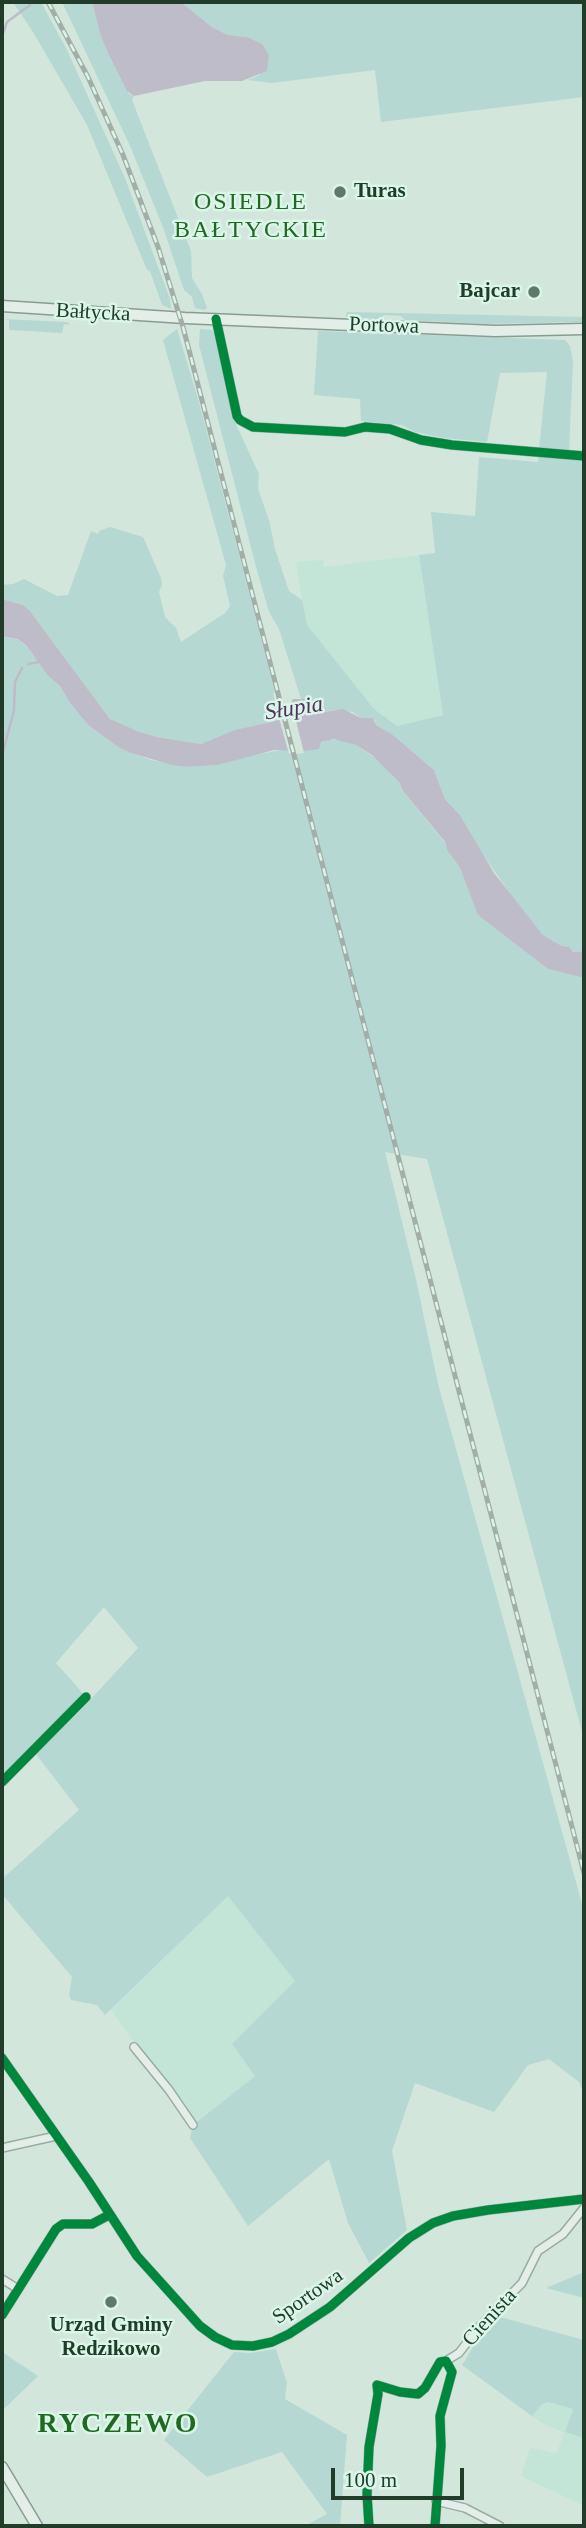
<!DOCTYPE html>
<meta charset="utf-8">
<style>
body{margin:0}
#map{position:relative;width:586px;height:2528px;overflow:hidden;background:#d2e6dc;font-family:"Times New Roman",serif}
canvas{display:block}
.frame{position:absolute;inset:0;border:4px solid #213c29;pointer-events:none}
.scale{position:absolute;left:331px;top:2468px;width:133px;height:32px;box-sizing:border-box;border:4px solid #213c29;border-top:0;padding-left:9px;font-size:21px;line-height:24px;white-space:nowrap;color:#213c29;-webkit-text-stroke:5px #d9f6e8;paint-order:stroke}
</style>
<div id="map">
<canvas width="586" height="2528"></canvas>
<div class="frame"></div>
<div class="scale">100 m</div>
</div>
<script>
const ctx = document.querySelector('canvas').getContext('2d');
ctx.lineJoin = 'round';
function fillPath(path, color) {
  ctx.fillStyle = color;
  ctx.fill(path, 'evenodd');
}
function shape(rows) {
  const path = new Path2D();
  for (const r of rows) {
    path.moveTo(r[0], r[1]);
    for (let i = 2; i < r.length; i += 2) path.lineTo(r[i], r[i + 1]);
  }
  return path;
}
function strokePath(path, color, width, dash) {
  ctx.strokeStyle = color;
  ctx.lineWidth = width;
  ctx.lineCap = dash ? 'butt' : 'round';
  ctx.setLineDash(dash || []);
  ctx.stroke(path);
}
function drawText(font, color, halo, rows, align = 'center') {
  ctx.font = font + ' "Times New Roman",serif';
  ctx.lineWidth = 5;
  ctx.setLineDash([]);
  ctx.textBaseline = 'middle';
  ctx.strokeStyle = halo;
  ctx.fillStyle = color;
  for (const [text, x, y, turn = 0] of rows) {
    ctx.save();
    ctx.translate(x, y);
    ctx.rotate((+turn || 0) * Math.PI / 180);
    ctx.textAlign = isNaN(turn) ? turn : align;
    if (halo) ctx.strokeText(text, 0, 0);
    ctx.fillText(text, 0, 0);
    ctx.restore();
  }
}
const farmland = shape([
 [419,555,443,715,397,726,374,709,306,625,296,562,323,560,324,567],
 [228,1896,296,1980,232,2044,255,2076,193,2125,111,2010],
 [548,2402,573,2409,565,2431,584,2438,584,2506,521,2476,530,2448,557,2453,564,2432,545,2425,532,2416,542,2404]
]);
const green = shape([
 [13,2,41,2,67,50,125,178,170,299,171,309,162,305,150,271,147,270,87,125,33,32],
 [62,2,92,2,100,34,129,94,134,96,132,100,191,251,192,278,202,294,207,308,204,310,195,308,192,297,184,290,164,230,131,148],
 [181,2,584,2,584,97,381,122,375,70,272,83,248,80,260,75,247,37,228,35,212,27],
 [347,312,584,317,584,322,485,324,405,320,401,316,384,315,379,319,346,317],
 [2,319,67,322,70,325,64,324,62,333,9,330,9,320],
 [177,329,199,402,275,692,273,694,280,720,234,730,201,744,157,737,125,727,110,719,30,611,23,605,2,599,2,585,13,584,24,579,57,596,68,595,91,531,98,534,99,531,110,527,143,537,161,578,162,585,159,592,165,617,176,628,181,642,225,613,230,606,223,576,226,565,163,340],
 [200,329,212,330,215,334,235,422,259,474,258,489,269,520,275,549,289,591,302,600,307,625,374,709,397,726,443,715,419,555,435,553,431,512,475,516,479,457,538,462,539,454,584,458,584,951,573,952,543,935,515,901,482,853,460,815,445,799,434,770,393,735,376,725,375,720,361,718,353,712,333,710,317,713,313,712,310,705,301,699,279,629,269,612,256,567,199,345],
 [318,331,565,340,570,346,573,362,569,452,539,449,547,372,500,373,487,442,444,438,415,432,402,425,361,421,360,399,314,395],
 [2,636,16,639,26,645,48,676,60,686,70,703,88,725,118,747,151,760,189,767,218,765,248,756,321,743,326,740,341,739,356,745,378,760,399,782,403,791,445,843,447,850,460,868,479,915,548,969,584,978,584,1739,427,1159,385,1152,416,1279,438,1384,584,1911,584,2095,579,2082,549,2059,528,2065,494,2112,415,2083,392,2151,407,2230,369,2263,348,2223,329,2159,248,2226,190,2138,193,2125,255,2076,232,2044,295,1981,228,1896,105,2015,97,2005,71,2000,69,1995,72,1977,2,1894,2,1879,79,1810,35,1753,78,1713,138,1648,104,1607,56,1663,86,1697,2,1779],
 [584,2272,584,2298,546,2288],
 [493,2315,584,2340,584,2438,565,2432,573,2409,548,2402,542,2404,532,2416,462,2365],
 [276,2349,287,2383,285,2399,347,2435,340,2526,305,2526,327,2514,282,2452,207,2477,164,2440,234,2352,250,2353],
 [2,2352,38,2376,5,2408,2,2407]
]);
const water = shape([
 [92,2,181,2,212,27,228,35,247,37,262,44,269,55,267,71,242,81,205,81,134,96,127,91,109,55,100,34],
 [2,599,23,605,30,611,110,719,137,731,157,737,201,744,234,730,280,720,293,699,304,699,311,705,313,712,317,713,343,709,361,718,373,718,376,725,393,735,434,770,445,799,460,815,494,873,543,935,562,946,569,947,573,952,584,951,584,978,548,969,478,915,460,868,447,850,445,842,403,791,399,782,372,755,356,745,334,739,321,742,319,749,305,751,274,750,218,765,189,767,172,765,131,753,118,747,88,725,70,703,60,686,48,676,26,645,17,639,2,636]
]);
const pier = shape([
 [290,697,304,753,298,754,289,754,279,718]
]);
const stream = shape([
 [2,36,7,22,30,5],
 [28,664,39,662],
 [2,756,14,710,15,682,22,668]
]);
const minor = shape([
 [216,319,237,416,240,420,253,427,345,432,365,427,390,429,421,440,452,445,584,456],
 [2,1782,86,1697],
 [134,2047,169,2090,193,2125],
 [2,2058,89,2182,137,2256,200,2326,215,2337,232,2345,253,2346,272,2342,289,2334,330,2307,409,2238,433,2223,453,2216,488,2210,584,2199],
 [2,2148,56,2136],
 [2,2279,18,2289],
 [2,2315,56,2229,63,2224,92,2224,109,2215],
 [446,2361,459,2353,479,2327,522,2283,538,2251,563,2234,584,2208],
 [436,2501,465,2508,500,2526],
 [369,2526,367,2494,369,2447,378,2394,377,2385,400,2392,418,2394,425,2388,440,2362,446,2361,452,2372,440,2416,441,2446,435,2526]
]);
const secondary = shape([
 [2,306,185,318,495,331,584,329],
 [2,2467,37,2526]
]);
const rail = shape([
 [48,2,88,77,123,155,158,247,183,327,584,1873]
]);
const cycleway = shape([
 [216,319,237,416,240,420,253,427,345,432,365,427,390,429,421,440,452,445,584,456],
 [2,1782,86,1697],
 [2,2058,89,2182,137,2256,200,2326,215,2337,232,2345,253,2346,272,2342,289,2334,330,2307,409,2238,433,2223,453,2216,488,2210,584,2199],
 [2,2315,56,2229,63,2224,92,2224,109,2215],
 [369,2526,367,2494,369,2447,378,2394,377,2385,400,2392,418,2394,425,2388,440,2362,446,2361,452,2372,440,2416,441,2446,435,2526]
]);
const markers = [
 [340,192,7,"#5f7868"],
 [534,292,7,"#5f7868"],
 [111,2302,7,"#5f7868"]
];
const poiNames = [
 ["Turas",354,192],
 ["Bajcar",520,292,"right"],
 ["Urząd Gminy",111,2326,"center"],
 ["Redzikowo",111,2350,"center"]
];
const streetNames = [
 ["Bałtycka",93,313,3],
 ["Portowa",384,326,2],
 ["Sportowa",308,2297,-35],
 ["Cienista",490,2318,-48]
];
const waterNames = [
 ["Słupia",294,709,-9]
];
const quarterNames = [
 ["OSIEDLE",251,203],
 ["BAŁTYCKIE",251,231]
];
const districtNames = [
 ["RYCZEWO",118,2425]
];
fillPath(farmland, '#c3e5d8');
fillPath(green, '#b5d8d2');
fillPath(water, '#bfbcca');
fillPath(pier, '#d2e6dc');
strokePath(stream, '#bfbcca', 2.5);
strokePath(minor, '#9aaca2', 10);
strokePath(secondary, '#8a9c91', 13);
strokePath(minor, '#e3eee9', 7);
strokePath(secondary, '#e3eee9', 10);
strokePath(rail, '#a3aea8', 5);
strokePath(rail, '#d9f6e8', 2.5, [8]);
strokePath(cycleway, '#00873e', 9);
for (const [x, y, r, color] of markers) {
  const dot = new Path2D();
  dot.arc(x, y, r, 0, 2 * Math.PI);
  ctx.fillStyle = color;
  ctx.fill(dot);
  strokePath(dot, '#d9f6e8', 2.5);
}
drawText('bold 21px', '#213c29', '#d9f6e8', poiNames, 'left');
drawText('21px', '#213c29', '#d9f6e8', streetNames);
drawText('italic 23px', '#50315b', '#d9f6e8', waterNames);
ctx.letterSpacing = '2px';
drawText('24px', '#216823', '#d9f6e8', quarterNames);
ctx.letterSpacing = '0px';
ctx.letterSpacing = '2px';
drawText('bold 28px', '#216823', '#d9f6e8', districtNames);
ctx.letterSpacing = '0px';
</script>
